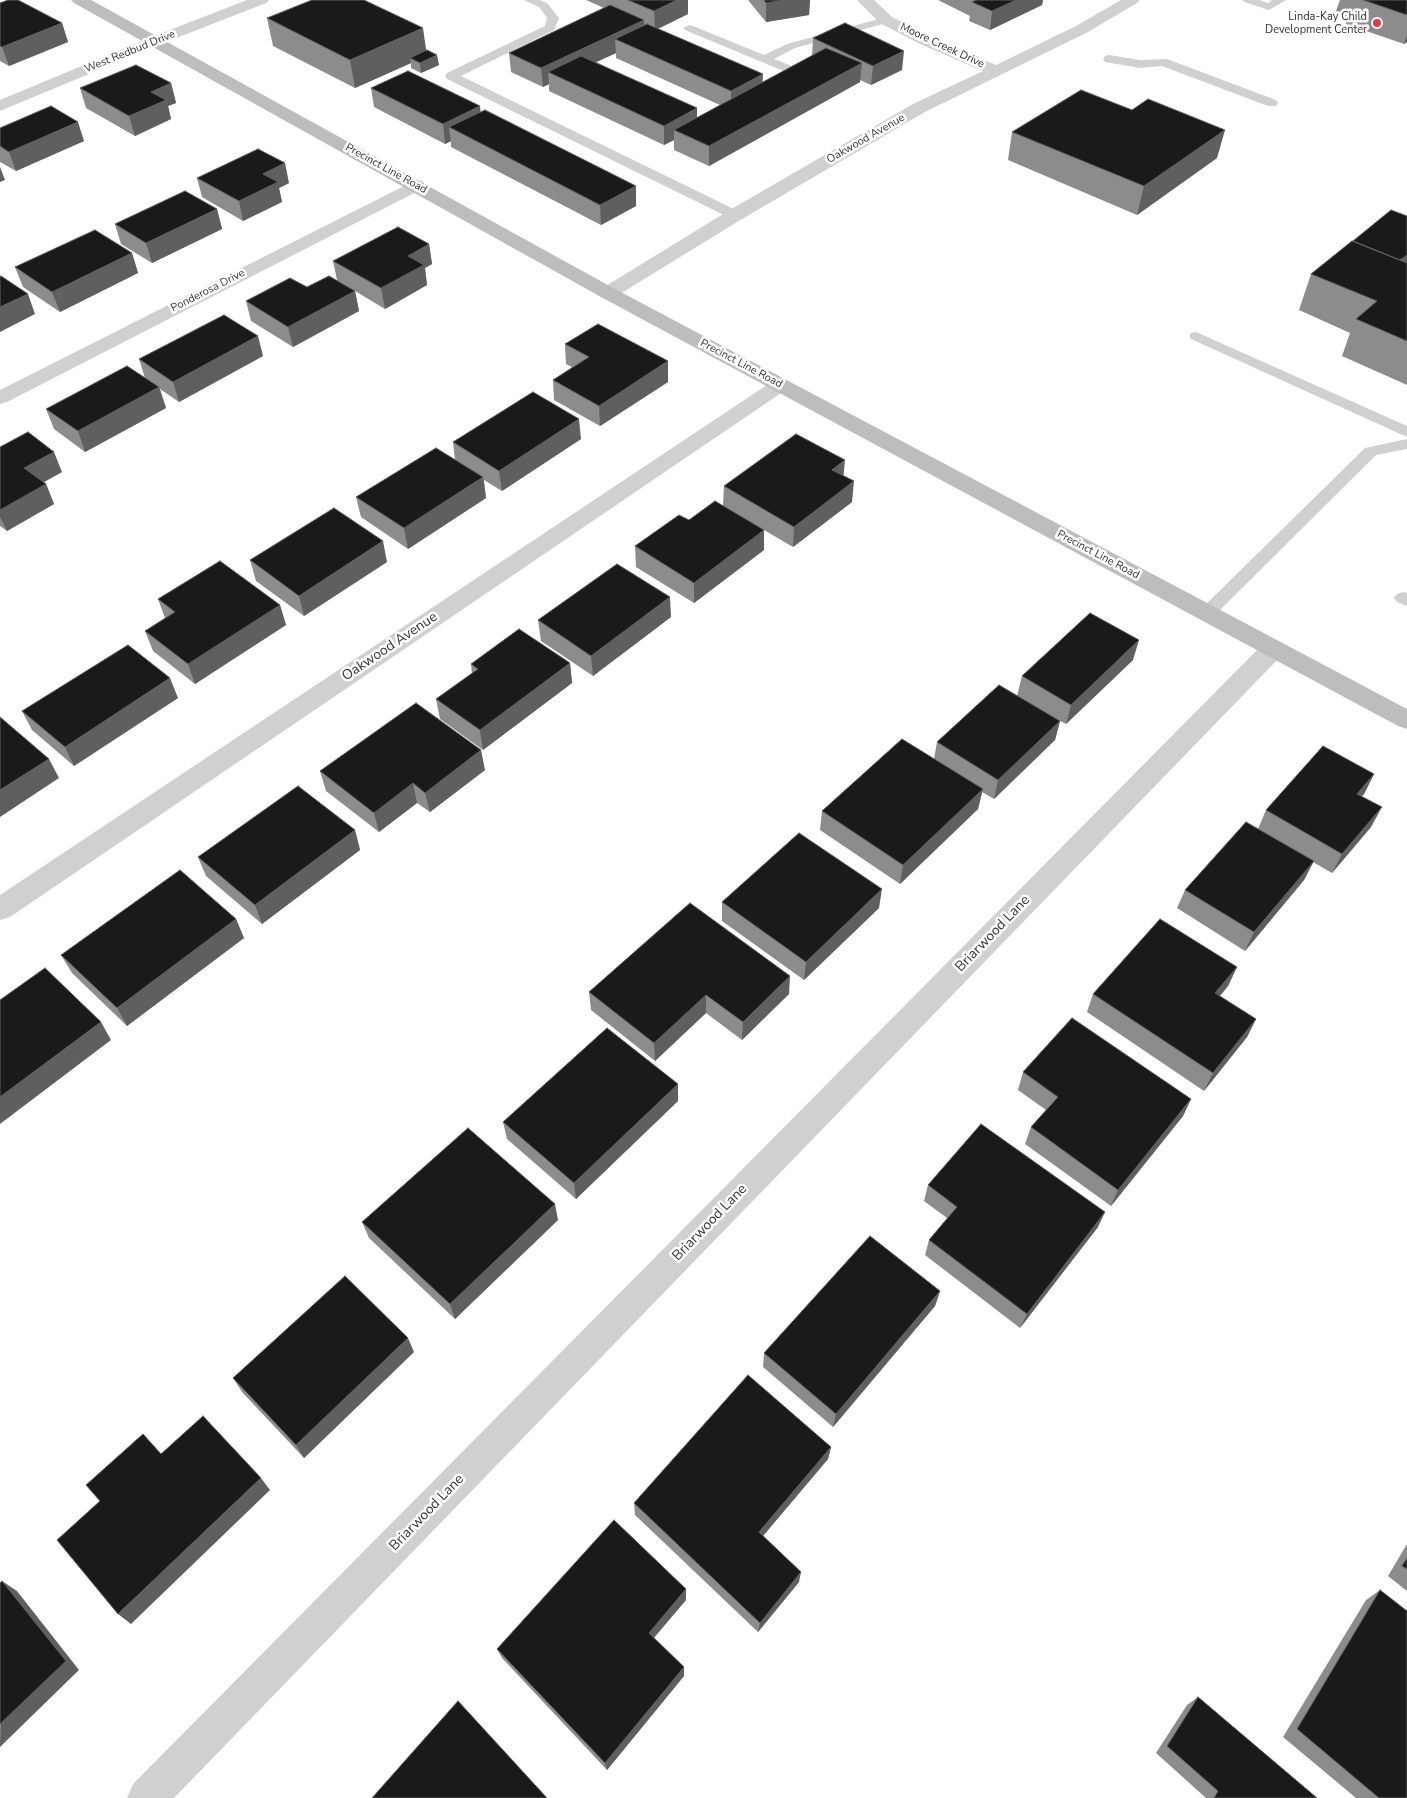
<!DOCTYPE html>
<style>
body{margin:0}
canvas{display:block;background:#fff}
</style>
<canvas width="1407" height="1798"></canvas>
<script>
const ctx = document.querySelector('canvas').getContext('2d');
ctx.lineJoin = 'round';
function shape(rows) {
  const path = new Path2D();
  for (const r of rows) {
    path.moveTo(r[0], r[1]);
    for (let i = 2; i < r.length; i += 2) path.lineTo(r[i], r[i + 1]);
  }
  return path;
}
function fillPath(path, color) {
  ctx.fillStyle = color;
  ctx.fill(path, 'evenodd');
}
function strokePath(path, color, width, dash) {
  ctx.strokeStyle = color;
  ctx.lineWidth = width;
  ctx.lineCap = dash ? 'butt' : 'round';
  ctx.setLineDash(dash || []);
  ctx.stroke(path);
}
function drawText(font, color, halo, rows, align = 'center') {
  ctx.font = font + ' "Nunito Sans",sans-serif';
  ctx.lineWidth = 5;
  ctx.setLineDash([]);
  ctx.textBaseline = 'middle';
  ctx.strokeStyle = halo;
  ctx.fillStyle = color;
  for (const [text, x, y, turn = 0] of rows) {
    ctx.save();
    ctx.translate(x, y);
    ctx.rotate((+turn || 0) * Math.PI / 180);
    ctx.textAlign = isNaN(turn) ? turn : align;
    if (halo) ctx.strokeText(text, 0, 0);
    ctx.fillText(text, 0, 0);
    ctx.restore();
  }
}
const service = shape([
 [524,0,540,0,547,3,559,18,554,30,461,76,740,212,742,215,740,218,730,218,447,79,445,76,447,73,545,26,547,18,539,7,524,0],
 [1242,0,1259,0,1268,3,1272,0,1286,0,1269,10,1244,2,1242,0],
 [886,17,892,20,890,22,795,48,774,59,797,68,799,71,797,74,793,75,685,30,683,28,689,25,693,26,764,55,787,44,886,17],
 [1109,55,1140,60,1167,59,1276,100,1278,103,1276,106,1268,106,1162,66,1140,68,1105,62,1103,59,1105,56,1109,55],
 [1196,332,1407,426,1407,437,1191,339,1189,336,1191,333,1196,332],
 [1407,439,1407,449,1376,455,1213,617,1207,619,1201,617,1198,613,1201,609,1365,448,1407,439],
 [1403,592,1407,593,1407,606,1397,602,1394,598,1397,594,1403,592]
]);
const minor = shape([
 [857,0,874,0,892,17,932,38,996,65,1076,26,1121,0,1140,0,1137,3,1088,32,925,112,742,219,615,297,608,299,601,297,598,293,601,289,728,211,913,104,983,71,920,44,880,23,857,0],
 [416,180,422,181,425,185,422,189,7,402,0,404,0,390,416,180],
 [780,379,787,381,790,385,787,389,10,917,0,920,0,895,773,381,780,379],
 [1273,641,1282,643,1285,649,1282,655,174,1798,127,1798,133,1784,1264,643,1273,641]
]);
const tertiary = shape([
 [247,0,269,0,266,3,161,44,0,111,0,100,149,38,247,0]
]);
const secondary = shape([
 [71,0,91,0,615,289,1407,709,1407,729,1398,726,601,297,74,3,71,0]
]);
const wall = shape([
 [586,0,688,0,688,14,658,29,763,82,812,56,813,38,902,70,871,85,860,80,860,82,709,166,674,150,674,140,664,145,549,91,549,84,543,87,511,72,509,53,604,8],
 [616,53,616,58,720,105,697,118,596,62],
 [748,0,810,0,809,15,766,22],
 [938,0,1043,0,1042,5,990,30,969,21,970,16],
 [1340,0,1407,0,1407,42,1404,44,1346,24,1347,20,1340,18,1342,13,1336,11],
 [0,3,62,23,68,42,9,66,0,61],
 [267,18,426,51,439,65,421,73,411,68,411,63,355,88,273,46],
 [171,83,176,103,168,106,171,119,135,136,86,108,80,88],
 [371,88,480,112,636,206,601,225,451,147,451,141,445,144,374,107],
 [1132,110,1217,158,1137,215,1008,160,1012,132],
 [0,128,84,141,16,171,0,162],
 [197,178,289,183,279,188,282,202,243,221,202,197],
 [217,209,222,229,152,263,121,244,115,224],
 [1407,216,1407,385,1342,356,1350,333,1299,310,1311,274,1353,241],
 [429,244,432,264,425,268,427,285,385,309,355,291,359,311,293,347,251,321,246,301,337,280,333,261],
 [132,253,138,273,60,312,23,287,15,267],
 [565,344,668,382,600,426,554,400,553,380,572,367,566,364],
 [263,356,179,402,160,389,166,408,85,452,54,429,46,409,145,378,139,359],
 [581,439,502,491,484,480,486,498,408,549,361,517,356,497,455,460,453,442],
 [0,447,62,472,44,482,46,484,54,504,7,531,0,526],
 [843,475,852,502,793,547,764,530,764,550,694,603,636,567,635,546,689,520,723,506,724,486],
 [250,560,387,562,304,616,256,581],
 [158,599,280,605,286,625,195,684,153,651,145,631,165,618],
 [671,617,593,676,541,641,538,620],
 [1133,660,1066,724,1060,721,1055,740,994,799,982,792,978,809,900,884,820,830,822,811,934,759,937,742,1017,696,1022,676],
 [570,663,572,683,483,750,440,719,436,699,472,674,471,664],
 [178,698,74,766,32,730,22,711],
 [485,770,430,812,417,803,379,832,326,791,320,771],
 [1374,774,1364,794,1362,796,1371,827,1332,873,1313,862,1304,880,1245,951,1177,908,1185,890,1258,829,1266,810],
 [355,830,360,850,262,924,206,876,198,857],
 [722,902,879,908,804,980,722,921],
 [236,919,244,938,127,1026,72,973,61,955],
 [1237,967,1228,986,1220,996,1256,1019,1247,1037,1204,1091,1087,1012,1093,994],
 [589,992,789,994,742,1040,706,1013,655,1061,591,1010],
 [1023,1072,1191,1099,1183,1116,1111,1206,1025,1144,1031,1127,1046,1110,1018,1090],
 [678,1084,678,1101,576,1199,507,1139,503,1122],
 [928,1185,1098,1227,1020,1328,925,1255,929,1240,947,1218,924,1201],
 [558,1220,455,1319,369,1238,362,1222],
 [940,1291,935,1306,833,1427,763,1367,764,1353],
 [414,1352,304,1458,242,1392,233,1378],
 [831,1447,828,1459,763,1536,799,1582,758,1632,635,1515,634,1503],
 [1407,1544,1407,1591,1388,1576],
 [1380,1590,1407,1798,1356,1798,1283,1737,1366,1600],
 [686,1600,654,1638,684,1676,607,1770,502,1658,497,1649],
 [1198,1697,1317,1798,1206,1798,1156,1753,1187,1705]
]);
const shadedWall = shape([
 [677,0,688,0,688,14,655,30,654,11],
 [784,0,810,0,809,15,766,22,766,3],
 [1016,0,1043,0,1042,5,990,30,992,11],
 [644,20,645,39,615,39,616,53,562,78,548,72,549,84,543,87,541,68],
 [62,23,68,42,9,66,2,47],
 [423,28,427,56,410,58,411,63,355,88,350,60],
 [1407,35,1407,42,1404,44],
 [904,51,902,70,871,85,873,66],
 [437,55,439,65,421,73,420,63],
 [862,63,860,82,709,166,709,146],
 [763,74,762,93,731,110,731,91],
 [171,83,176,103,168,106,171,119,135,136,129,116,151,92],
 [480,106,482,126,449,127,451,141,445,144,443,124],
 [697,108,697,128,674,130,674,140,664,145,664,126],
 [78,122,84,141,16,171,9,152],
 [1225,130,1217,158,1137,215,1144,186],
 [285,163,289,183,279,188,282,202,243,221,239,201,263,174],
 [0,167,5,180,0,182],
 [636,186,636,206,601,225,600,205],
 [217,209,222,229,152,263,146,243],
 [429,244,432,264,425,268,427,285,385,309,381,288,408,256],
 [132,253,138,273,60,312,52,292],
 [1407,255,1407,268,1392,267],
 [355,291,359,311,293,347,288,327],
 [28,294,35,314,0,332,0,307],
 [258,336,263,356,179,402,173,382],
 [668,361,668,382,600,426,599,406],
 [159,387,166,408,85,452,78,431],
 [579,419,581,439,502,491,499,471],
 [54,452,62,472,33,488,24,468],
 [845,460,843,481,832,470],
 [483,477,486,498,408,549,404,528],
 [854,481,852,502,793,547,794,527],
 [46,484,54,504,7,531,0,517,0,510],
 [764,530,764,550,694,603,694,583],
 [383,541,387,562,304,616,299,596],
 [670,597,671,617,593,676,591,656],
 [280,605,286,625,195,684,188,664],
 [1139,640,1133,660,1066,724,1071,705],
 [570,663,572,683,483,750,480,730],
 [170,678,178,698,74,766,65,747],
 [1060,721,1055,740,994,799,998,780],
 [481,750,485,770,430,812,425,793],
 [49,759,59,778,0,817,0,790],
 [1374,774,1364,794,1347,813,1357,794],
 [413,783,417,803,379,832,374,813],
 [983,789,978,809,900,884,903,865],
 [1382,807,1371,827,1332,873,1342,854],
 [355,830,360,850,262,924,255,905],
 [1314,861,1304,880,1245,951,1254,932],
 [882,889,879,908,804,980,806,962],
 [236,919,244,938,127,1026,117,1008],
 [1237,967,1228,986,1207,1011,1215,993],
 [790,976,789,994,742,1040,743,1022],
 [706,995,706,1013,655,1061,654,1043],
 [1256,1019,1247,1037,1204,1091,1213,1073],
 [101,1022,111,1040,0,1124,0,1097],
 [678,1084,678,1101,576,1199,574,1183],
 [1191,1099,1183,1116,1111,1206,1118,1190],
 [555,1204,558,1220,455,1319,450,1304],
 [1105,1212,1098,1227,1020,1328,1027,1314],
 [940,1291,935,1306,833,1427,836,1414],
 [408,1338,414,1352,304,1458,296,1445],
 [831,1447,828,1459,757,1543,759,1532],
 [261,1478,270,1490,131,1624,118,1614],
 [801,1572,799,1582,758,1632,760,1623],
 [2,1581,17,1591,79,1670,0,1747],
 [686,1589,686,1600,650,1642,649,1633],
 [684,1667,684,1676,607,1770,605,1763]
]);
const building = shape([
 [8,0,18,0,62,23,2,47,0,46,0,3,8,0],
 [312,0,364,0,423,28,350,60,267,18,312,0],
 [628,0,677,0,654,11,628,0],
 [764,0,784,0,766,3,764,0],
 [976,0,1016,0,992,11,972,2,976,0],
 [1363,0,1407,0,1407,15,1363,0],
 [610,5,644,20,541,68,509,53,610,5],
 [845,23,904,51,873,66,813,38,845,23],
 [647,24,763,74,731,91,615,39,647,24],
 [826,48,862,63,709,146,674,130,826,48],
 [427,50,437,55,420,63,410,58,427,50],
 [581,56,697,108,664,126,548,72,581,56],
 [136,65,171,83,151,92,166,100,129,116,80,88,136,65],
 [408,71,480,106,443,124,371,88,408,71],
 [1081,90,1132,110,1148,99,1225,130,1144,186,1012,132,1081,90],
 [51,106,78,122,9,152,0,146,0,128,51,106],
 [485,110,636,186,600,205,449,127,485,110],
 [258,149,285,163,263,174,278,182,239,201,197,178,258,149],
 [185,191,217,209,146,243,115,224,185,191],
 [1391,210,1407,216,1407,255,1400,260,1353,241,1391,210],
 [398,227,429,244,408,256,424,265,381,288,333,261,398,227],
 [95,230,132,253,52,292,15,267,95,230],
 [1352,241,1407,263,1407,341,1356,319,1377,301,1311,274,1352,241],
 [1,276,28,294,0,307,0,277,1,276],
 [329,276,355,291,288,327,246,301,290,278,307,287,329,276],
 [224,315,258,336,173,382,139,359,224,315],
 [598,324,668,361,599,406,553,380,589,357,565,344,598,324],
 [127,366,159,387,78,431,46,409,127,366],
 [533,392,579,419,499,471,453,442,533,392],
 [28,432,54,452,24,468,46,484,0,510,0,447,28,432],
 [796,434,845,460,832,470,854,481,794,527,724,486,796,434],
 [436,448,483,477,404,528,356,497,436,448],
 [715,501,764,530,694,583,635,546,679,515,689,520,715,501],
 [334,508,383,541,299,596,250,560,334,508],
 [220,561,280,605,188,664,145,631,175,612,158,599,220,561],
 [617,564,670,597,591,656,538,620,617,564],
 [1090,613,1139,640,1071,705,1022,676,1090,613],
 [519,629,570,663,480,730,436,699,478,669,471,664,519,629],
 [128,645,170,678,65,747,22,711,128,645],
 [999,685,1060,721,998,780,937,742,999,685],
 [416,703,481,750,425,793,413,783,374,813,320,771,416,703],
 [0,717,49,759,0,790,0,717],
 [902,739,983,789,903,865,822,811,902,739],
 [1323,746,1374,774,1357,794,1382,807,1342,854,1266,810,1323,746],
 [298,786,355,830,255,905,198,857,298,786],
 [1246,822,1314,861,1254,932,1185,890,1246,822],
 [799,833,882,889,806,962,722,902,799,833],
 [180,870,236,919,117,1008,61,955,180,870],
 [690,903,790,976,743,1022,706,995,654,1043,589,992,690,903],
 [1160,919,1237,967,1215,993,1256,1019,1213,1073,1093,994,1160,919],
 [45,968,101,1022,0,1097,0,1000,45,968],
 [1072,1018,1191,1099,1118,1190,1031,1127,1058,1097,1023,1072,1072,1018],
 [607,1028,678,1084,574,1183,503,1122,607,1028],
 [981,1124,1105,1212,1027,1314,929,1240,957,1207,928,1185,981,1124],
 [468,1128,555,1204,450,1304,362,1222,468,1128],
 [870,1236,940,1291,836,1414,764,1353,870,1236],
 [345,1276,408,1338,296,1445,233,1378,345,1276],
 [748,1375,831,1447,759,1532,801,1572,760,1623,634,1503,748,1375],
 [203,1416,261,1478,118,1614,57,1540,100,1501,86,1485,143,1434,161,1454,203,1416],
 [614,1520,686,1589,649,1633,684,1667,605,1763,497,1649,614,1520],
 [1407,1558,1407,1569,1402,1566,1407,1558],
 [2,1581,66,1661,0,1724,0,1583,2,1581],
 [1380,1590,1407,1611,1407,1798,1379,1798,1297,1729,1380,1590],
 [1198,1697,1317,1798,1214,1798,1218,1791,1167,1746,1198,1697],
 [458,1701,547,1798,372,1798,458,1701]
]);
const markers = [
 [1377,23,5,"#e63946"]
];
const farPoinames = [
 ["Linda-Kay Child",1367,17],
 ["Development Center",1367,30]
];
const farStreetnames = [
 ["Moore Creek Drive",942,46,25],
 ["West Redbud Drive",130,52,-22],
 ["Oakwood Avenue",866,139,-30],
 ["Precinct Line Road",386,169,29],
 ["Ponderosa Drive",208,291,-27],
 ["Precinct Line Road",741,364,28],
 ["Precinct Line Road",1098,555,28]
];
const streetNames = [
 ["Oakwood Avenue",390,647,-34],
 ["Briarwood Lane",993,934,-46],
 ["Briarwood Lane",710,1223,-46],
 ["Briarwood Lane",427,1513,-46]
];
fillPath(service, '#d0d0d0');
fillPath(minor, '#d0d0d0');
fillPath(tertiary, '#d0d0d0');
fillPath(secondary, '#bdbdbd');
fillPath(wall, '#8c8c8c');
fillPath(shadedWall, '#5f5f5f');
fillPath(building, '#1a1a1a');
strokePath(building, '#5f5f5f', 1);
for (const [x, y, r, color] of markers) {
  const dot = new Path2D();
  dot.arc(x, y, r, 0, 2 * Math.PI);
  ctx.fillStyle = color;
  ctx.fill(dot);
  strokePath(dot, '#fff', 2);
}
drawText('11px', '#333', '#fff', farPoinames, 'right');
drawText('11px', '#333', '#fff', farStreetnames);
drawText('14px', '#333', '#fff', streetNames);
</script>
